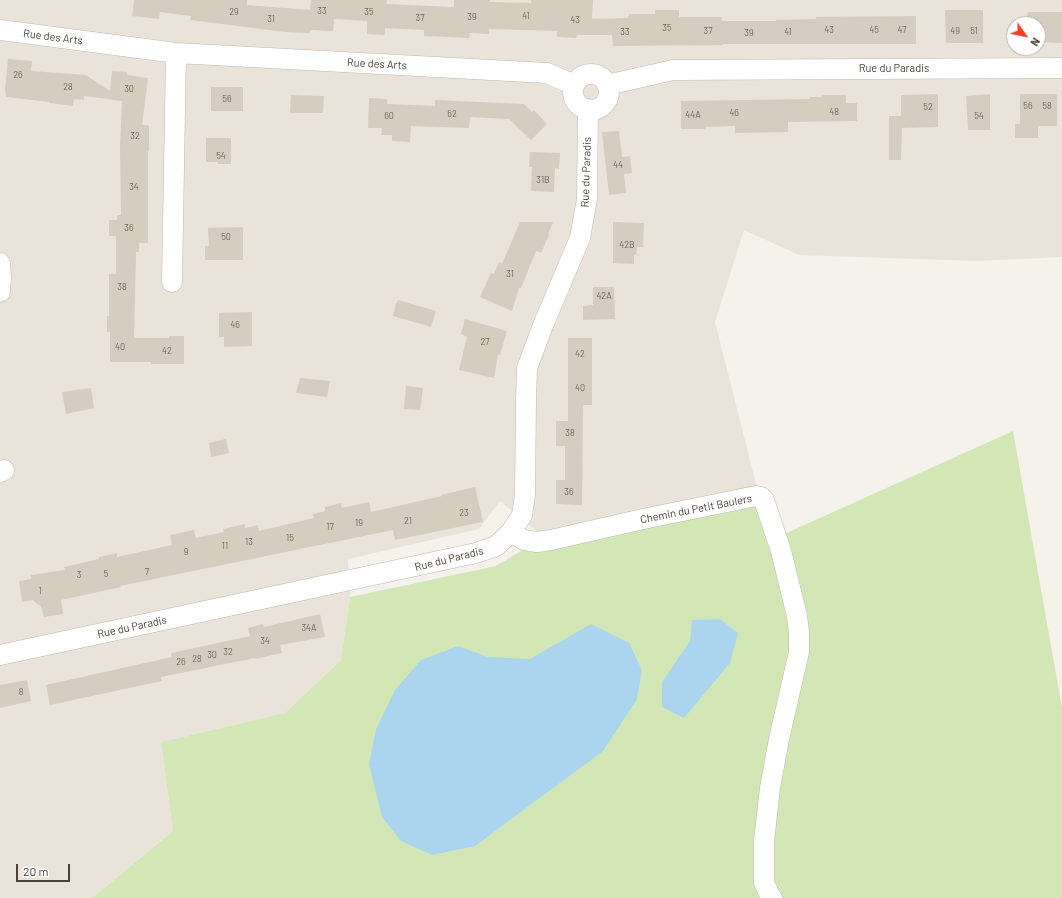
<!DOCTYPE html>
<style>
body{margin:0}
#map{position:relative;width:1062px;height:898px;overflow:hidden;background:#f5f2eb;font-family:Barlow,sans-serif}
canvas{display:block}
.north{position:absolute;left:1006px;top:16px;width:40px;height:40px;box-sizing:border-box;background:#fff;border:1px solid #b6b3b0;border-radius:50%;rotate:123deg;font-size:11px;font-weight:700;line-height:16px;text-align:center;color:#494239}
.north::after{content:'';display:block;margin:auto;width:14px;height:18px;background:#f13f26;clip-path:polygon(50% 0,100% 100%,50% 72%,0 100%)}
.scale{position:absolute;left:16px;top:864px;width:54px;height:18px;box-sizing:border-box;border:2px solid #494239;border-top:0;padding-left:5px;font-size:12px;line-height:14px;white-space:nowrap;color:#494239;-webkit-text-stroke:3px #fff;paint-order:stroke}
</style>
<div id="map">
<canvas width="1062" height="898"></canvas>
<div class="north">N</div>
<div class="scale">20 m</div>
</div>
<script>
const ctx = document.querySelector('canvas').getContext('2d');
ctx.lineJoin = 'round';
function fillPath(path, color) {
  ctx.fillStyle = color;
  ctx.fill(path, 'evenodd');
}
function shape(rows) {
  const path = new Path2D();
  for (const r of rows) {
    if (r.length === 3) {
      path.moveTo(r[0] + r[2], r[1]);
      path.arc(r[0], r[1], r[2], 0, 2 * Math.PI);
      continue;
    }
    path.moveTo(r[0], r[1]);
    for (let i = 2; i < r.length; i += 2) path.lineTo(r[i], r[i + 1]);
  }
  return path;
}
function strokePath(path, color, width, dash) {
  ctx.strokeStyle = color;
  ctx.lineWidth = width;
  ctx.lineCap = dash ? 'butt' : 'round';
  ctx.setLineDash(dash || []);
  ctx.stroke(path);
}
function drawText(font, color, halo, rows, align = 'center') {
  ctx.font = font + ' Barlow,sans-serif';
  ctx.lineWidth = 3;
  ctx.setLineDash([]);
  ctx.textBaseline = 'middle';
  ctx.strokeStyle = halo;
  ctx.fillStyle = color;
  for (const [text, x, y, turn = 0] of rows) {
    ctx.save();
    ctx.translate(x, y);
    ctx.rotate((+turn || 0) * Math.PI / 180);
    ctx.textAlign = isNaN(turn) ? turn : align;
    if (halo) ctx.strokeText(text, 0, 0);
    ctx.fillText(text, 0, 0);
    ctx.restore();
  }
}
const residential = shape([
 [0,0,1062,0,1062,257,976,261,799,255,744,230,715,322,756,484,544,537,500,501,479,529,348,559,350,597,341,660,285,713,161,742,173,831,92,898,0,898],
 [1014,24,1038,24,1038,48,1014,48]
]);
const green = shape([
 [1013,431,1062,708,1062,898,92,898,173,831,161,742,285,713,341,660,350,597,496,566,544,537,756,484,771,540]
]);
const water = shape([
 [720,619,738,633,730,663,684,718,662,707,662,682,690,641,692,620],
 [591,624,629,643,642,670,637,699,603,751,475,846,432,855,401,841,382,817,369,764,376,729,395,690,421,660,458,646,488,657,530,659]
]);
const building = shape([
 [134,0,247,0,247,5,310,10,311,0,387,0,386,4,454,7,454,0,490,0,490,2,531,3,531,0,593,0,592,19,628,18,629,14,655,14,655,10,679,10,679,17,722,17,722,21,776,21,776,20,816,19,816,17,916,16,916,44,722,44,722,45,613,46,612,35,577,35,576,38,557,37,557,31,489,29,489,34,470,33,469,38,424,36,424,30,385,28,385,35,367,34,367,21,334,19,333,31,310,30,310,33,285,32,190,20,191,16,160,12,159,19,132,16],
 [945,10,983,10,983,43,946,43],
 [1028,12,1062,12,1062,43,1038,42,1038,24,1014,24,1014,42,1013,42,1013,20,1027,19],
 [8,59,32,61,31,71,86,75,110,91,112,71,127,72,127,75,148,78,142,125,149,125,149,151,148,151,148,243,139,243,139,252,136,252,134,338,169,338,169,336,184,336,184,364,151,364,151,362,110,362,110,332,107,332,107,316,109,316,109,274,116,274,116,236,109,236,109,220,117,220,117,215,121,215,120,147,122,101,84,96,84,100,74,99,73,106,50,103,50,102,6,97,5,89],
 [211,87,243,87,243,111,211,111],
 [938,94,938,127,902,128,901,160,889,160,889,116,901,116,901,95],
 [990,94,990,130,968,130,966,96],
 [1020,94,1057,94,1057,126,1038,126,1038,138,1015,138,1015,124,1020,124],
 [291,95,324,96,323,113,290,113],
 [822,95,846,95,846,103,857,103,857,121,788,122,788,132,735,133,735,126,705,127,705,129,681,129,681,101,810,99,810,97,822,97],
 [369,98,387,99,387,104,435,106,435,100,524,104,532,112,534,110,547,124,531,140,509,119,470,117,469,128,411,126,410,142,392,141,392,135,381,135,382,128,368,128],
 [619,131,622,157,630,156,632,173,624,174,626,193,609,195,602,132],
 [206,138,231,138,231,164,218,164,218,162,206,162],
 [530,152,560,153,559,169,555,168,554,192,531,191,532,167,529,167],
 [520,222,553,222,548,234,549,235,541,253,536,251,521,288,519,288,512,311,480,297,491,273,494,274,499,262,502,264],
 [613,222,644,223,643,247,637,247,636,255,634,255,634,264,613,263],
 [243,227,243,260,205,260,205,246,209,246,208,228],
 [593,287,614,287,615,319,583,320,583,306,593,305],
 [398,300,436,311,431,327,393,316,396,303,397,303],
 [252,312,252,346,224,347,224,337,219,337,219,313],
 [465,319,507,331,500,355,498,355,494,378,459,370,467,337,461,334],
 [568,338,592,338,592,405,583,405,582,505,556,504,556,480,565,480,565,446,556,446,556,421,568,421],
 [300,378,330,381,327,397,296,393],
 [406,386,423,388,420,410,404,409],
 [91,388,94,408,66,414,62,392],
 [226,439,229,453,211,457,209,443],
 [475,487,483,522,395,540,393,530,120,586,121,587,61,600,63,614,44,617,41,606,37,604,33,600,22,602,19,581,31,579,31,575,65,570,64,567,99,559,99,557,117,553,117,557,172,545,170,535,194,530,196,538,224,532,223,529,245,524,245,528,258,525,259,531,314,518,313,514,325,511,325,507,341,503,342,508,369,502,371,512,442,496,441,495],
 [320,614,325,637,280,645,282,653,255,659,255,658,161,677,162,681,50,705,46,685,172,657,171,653,250,636,248,628,263,624,264,627],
 [27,680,31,701,0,708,0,685]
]);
const minor = shape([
 [0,30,176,53,547,73,574,85],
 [591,92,18],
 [607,85,673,70,1062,68],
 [0,263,1,277,0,292],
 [172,282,176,53],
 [0,472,4,470],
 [511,532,524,540,537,542,551,540,643,519,756,496,761,497,764,500,781,551,797,616,799,633,799,652,779,739,770,788,764,841,764,882,769,894,772,898],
 [0,655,476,553,496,546,511,532,522,515,525,495,526,401,527,368,544,323,580,238,587,199,588,109]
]);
const numberNames = [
 ["33",322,11],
 ["29",234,12],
 ["35",369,12],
 ["41",526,16],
 ["39",472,17],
 ["37",420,18],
 ["31",271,19],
 ["43",575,20],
 ["35",667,28],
 ["43",829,30],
 ["45",874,30],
 ["47",902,30],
 ["37",708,31],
 ["49",955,31],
 ["51",974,31],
 ["33",625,32],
 ["41",788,32],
 ["39",749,33],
 ["26",18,75],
 ["28",68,87],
 ["30",129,89],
 ["56",227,99],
 ["56",1028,106],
 ["58",1047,106],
 ["52",928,107],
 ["48",834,112],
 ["46",734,113],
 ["62",452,114],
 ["44A",693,115],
 ["60",389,116],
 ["54",979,116],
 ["32",135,136],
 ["54",221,156],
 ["44",618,165],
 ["31B",543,180],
 ["34",134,187],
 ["36",129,228],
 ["50",226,237],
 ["42B",627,245],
 ["31",510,274],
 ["38",122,287],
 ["42A",604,296],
 ["46",235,325],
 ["27",485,342],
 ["40",120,347],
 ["42",167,351],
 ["42",580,354],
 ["40",580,388],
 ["38",570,433],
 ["36",569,492],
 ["23",464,513],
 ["21",408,521],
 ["19",359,523],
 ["17",330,527],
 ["15",290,538],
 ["13",249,542],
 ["11",225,546],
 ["9",186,552],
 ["7",147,572],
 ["5",106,574],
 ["3",79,575],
 ["1",40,591],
 ["34A",309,628],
 ["34",265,641],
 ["32",228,652],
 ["30",212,655],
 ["28",197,659],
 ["26",181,662],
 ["8",21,692]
];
const streetNames = [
 ["Rue des Arts",53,37,7],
 ["Rue des Arts",377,64,3],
 ["Rue du Paradis",894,68],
 ["Rue du Paradis",586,172,-88],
 ["Chemin du Petit Baulers",696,509,-11],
 ["Rue du Paradis",449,559,-14],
 ["Rue du Paradis",132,627,-12]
];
fillPath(residential, '#e9e3da');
fillPath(green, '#d3e7b6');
fillPath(water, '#abd5ee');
fillPath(building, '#d6cdc1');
strokePath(minor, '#c0b9ae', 21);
strokePath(minor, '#fff', 20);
drawText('9px', '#6c655b', null, numberNames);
drawText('11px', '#494239', '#fff', streetNames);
</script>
